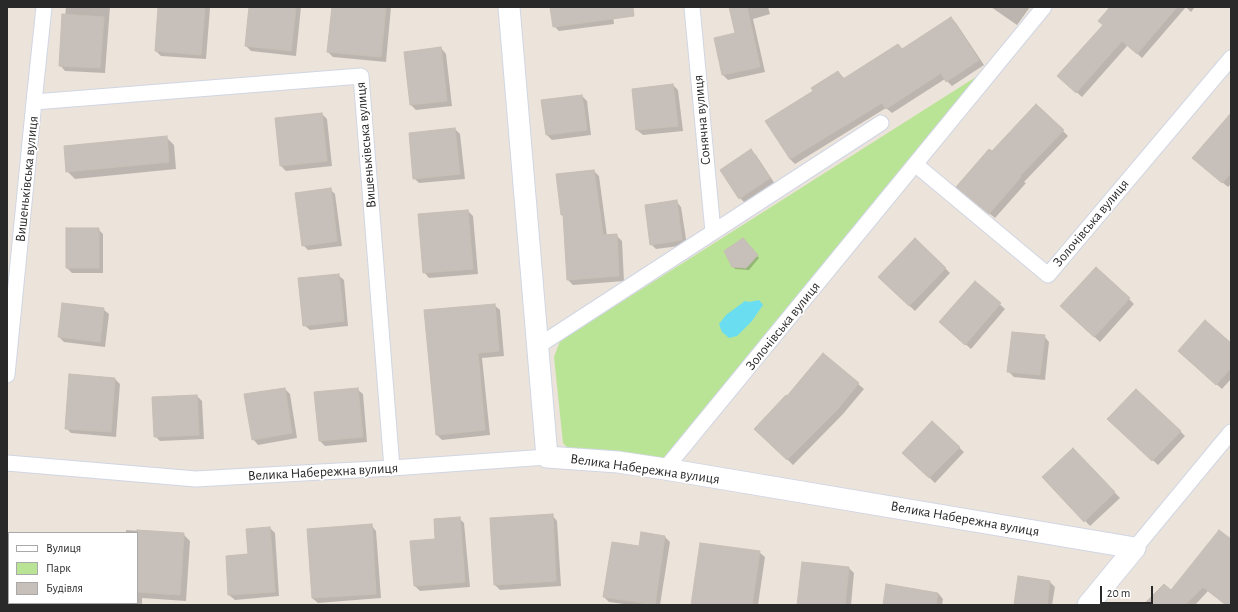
<!DOCTYPE html>
<meta charset="utf-8">
<style>
body{margin:0}
#map{position:relative;width:1238px;height:612px;overflow:hidden;background:#ece3db;font-family:"Alegreya Sans",sans-serif}
canvas{display:block}
.frame{position:absolute;inset:0;border:8px solid #292929;pointer-events:none}
.legend{position:absolute;left:8px;top:532px;width:130px;height:72px;box-sizing:border-box;background:#fff;border:1px solid #a9a9a9;margin:0;padding:5px 7px;list-style:none;font-size:12px;color:#292929}
.legend li{display:flex;align-items:center;gap:8px;height:20px}
.legend b{width:20px;border:1px solid #a9a9a9}
.scale{position:absolute;left:1100px;top:586px;width:53px;height:18px;box-sizing:border-box;border:2px solid #292929;border-top:0;padding-left:5px;font-size:12px;line-height:14px;white-space:nowrap;color:#292929;-webkit-text-stroke:3px #fff;paint-order:stroke}
</style>
<div id="map">
<canvas width="1238" height="612"></canvas>
<div class="frame"></div>
<ul class="legend">
<li><b style="height:5px;background:#fff"></b>Вулиця</li>
<li><b style="height:11px;background:#bae495"></b>Парк</li>
<li><b style="height:11px;background:#c7c0ba"></b>Будівля</li>
</ul>
<div class="scale">20 m</div>
</div>
<script>
const ctx = document.querySelector('canvas').getContext('2d');
ctx.lineJoin = 'round';
function fillPath(path, color) {
  ctx.fillStyle = color;
  ctx.fill(path, 'evenodd');
}
function shape(rows) {
  const path = new Path2D();
  for (const r of rows) {
    path.moveTo(r[0], r[1]);
    for (let i = 2; i < r.length; i += 2) path.lineTo(r[i], r[i + 1]);
  }
  return path;
}
function strokePath(path, color, width, dash) {
  ctx.strokeStyle = color;
  ctx.lineWidth = width;
  ctx.lineCap = dash ? 'butt' : 'round';
  ctx.setLineDash(dash || []);
  ctx.stroke(path);
}
function drawText(font, color, halo, rows, align = 'center') {
  ctx.font = font + ' "Alegreya Sans",sans-serif';
  ctx.lineWidth = 3.5;
  ctx.setLineDash([]);
  ctx.textBaseline = 'middle';
  ctx.strokeStyle = halo;
  ctx.fillStyle = color;
  for (const [text, x, y, turn = 0] of rows) {
    ctx.save();
    ctx.translate(x, y);
    ctx.rotate((+turn || 0) * Math.PI / 180);
    ctx.textAlign = isNaN(turn) ? turn : align;
    if (halo) ctx.strokeText(text, 0, 0);
    ctx.fillText(text, 0, 0);
    ctx.restore();
  }
}
const green = shape([
 [979,75,662,463,573,454,563,443,554,357,560,341]
]);
const water = shape([
 [759,300,763,305,752,321,737,336,729,338,722,332,719,324,726,315,745,301,749,302]
]);
const shadow = shape([
 [66,7,110,7,105,73,65,71,60,65],
 [159,7,209,7,210,8,206,59,161,56,156,51],
 [251,7,301,7,296,56,251,51,246,46],
 [333,7,391,7,386,62,333,57,328,52],
 [551,7,612,7,614,24,559,31,554,26],
 [730,7,768,7,770,14,753,19,765,72,728,80,723,75,715,38,737,34],
 [991,7,1030,7,1017,25],
 [1112,7,1195,7,1191,12,1186,7,1142,58,1128,45,1082,97,1064,81,1104,25],
 [951,18,956,23,984,65,952,86,945,79,892,113,886,108,795,164,790,159,814,91,838,72,845,79,903,50],
 [441,48,446,54,452,106,416,110,411,105],
 [673,85,678,90,683,131,643,135,637,130],
 [582,96,587,101,591,135,552,140,547,135,542,101],
 [1037,105,1068,136,1024,182,1026,183,995,218,963,192,992,153],
 [322,114,327,119,332,166,286,171,281,166],
 [1231,118,1231,184,1228,187,1199,163],
 [455,129,460,134,465,179,419,183,414,178],
 [166,137,174,145,176,169,75,179,67,171],
 [750,150,756,155,775,184,745,203,740,198],
 [594,171,599,176,607,236,616,235,622,241,624,281,573,285,568,280,564,216,562,214],
 [330,189,335,194,342,246,308,250,303,245],
 [676,201,681,207,687,245,656,249,651,244],
 [468,211,473,216,478,274,429,278,424,272],
 [98,229,103,234,103,273,72,273,67,268],
 [743,239,759,258,749,270,735,269,733,266],
 [915,239,950,273,915,311,879,277],
 [338,275,344,280,348,326,310,330,304,325],
 [975,282,1005,309,971,349,946,327],
 [1129,299,1134,304,1100,342,1066,311],
 [494,305,500,310,504,356,482,358,490,435,442,440,437,435],
 [103,309,109,314,105,347,64,342,59,337],
 [1044,336,1049,342,1045,380,1014,377,1008,371],
 [1231,344,1231,379,1222,389,1184,356],
 [823,354,864,389,843,414,793,465,756,429,787,397],
 [115,379,120,384,116,437,71,433,66,428],
 [285,389,290,394,297,438,258,445,253,439],
 [357,389,363,394,367,442,325,446,320,441],
 [197,396,202,401,204,439,160,441,155,436],
 [1109,419,1180,431,1185,436,1158,465],
 [933,423,964,452,935,483,904,453],
 [1073,449,1120,498,1090,526,1043,477],
 [552,515,557,521,561,586,500,590,495,585],
 [459,518,464,523,470,587,420,591,415,586],
 [371,525,376,531,381,598,318,603,312,598],
 [270,528,275,533,279,596,235,600,229,595],
 [126,530,183,534,190,541,186,601,142,598,142,605,106,605,106,603,137,603,137,533,126,533],
 [642,534,665,537,670,542,660,605,631,605,609,602,604,597,639,547],
 [1231,541,1231,605,1226,605,1208,591,1195,605,1144,605,1171,592],
 [759,552,765,557,758,605,692,605],
 [849,568,854,573,851,605,798,605],
 [1019,578,1050,582,1055,587,1052,605,1015,605],
 [938,593,943,599,942,605,884,605]
]);
const building = shape([
 [158,7,205,7,201,55,155,51,158,7],
 [249,7,296,7,291,51,245,46,249,7],
 [332,7,386,7,381,57,327,52,332,7],
 [550,7,633,7,634,16,553,27,550,7],
 [729,7,747,7,760,67,722,75,714,38,735,33,729,7],
 [1110,7,1177,7,1137,54,1122,41,1076,93,1057,76,1103,25,1098,21,1110,7],
 [62,14,104,17,100,68,59,66,62,14],
 [951,17,979,60,946,82,941,73,886,109,882,103,790,159,765,121,813,91,811,88,838,71,843,79,898,44,902,49,951,17],
 [441,47,447,101,410,105,404,52,441,47],
 [673,84,678,126,636,130,632,89,673,84],
 [582,95,587,130,546,135,541,100,582,95],
 [1036,104,1064,130,1020,176,1021,177,989,214,956,187,989,149,992,151,1036,104],
 [322,113,327,161,280,166,275,118,322,113],
 [1231,113,1231,173,1222,183,1192,158,1231,113],
 [455,128,460,174,413,179,409,133,455,128],
 [167,136,169,162,66,172,64,146,167,136],
 [751,149,770,178,739,199,720,170,751,149],
 [594,170,603,235,617,234,619,276,567,280,563,215,561,215,556,174,594,170],
 [331,188,337,241,302,246,295,193,331,188],
 [677,200,682,240,650,245,645,205,677,200],
 [468,210,473,269,423,273,418,214,468,210],
 [66,228,99,228,99,268,66,268,66,228],
 [743,238,758,255,746,268,732,267,724,251,743,238],
 [915,238,946,268,909,306,878,277,915,238],
 [1096,267,1130,298,1094,337,1060,306,1096,267],
 [339,274,344,321,303,326,298,278,339,274],
 [975,281,1001,303,965,345,939,322,975,281],
 [62,303,104,308,100,342,58,337,62,303],
 [495,304,499,351,478,353,485,430,436,435,424,310,495,304],
 [1205,320,1231,343,1231,368,1216,385,1178,351,1205,320],
 [1012,332,1045,335,1040,375,1007,372,1012,332],
 [823,353,859,383,838,409,787,460,754,429,786,395,787,396,823,353],
 [69,374,115,378,111,432,65,429,69,374],
 [285,388,292,433,252,440,244,394,285,388],
 [358,388,363,437,319,441,314,392,358,388],
 [1136,389,1181,431,1152,461,1107,419,1136,389],
 [197,395,199,435,154,437,152,397,197,395],
 [932,421,960,447,929,478,902,453,932,421],
 [1073,448,1115,492,1084,522,1042,477,1073,448],
 [553,514,556,581,494,585,490,518,553,514],
 [460,517,465,582,414,586,410,541,435,539,434,519,460,517],
 [372,524,376,594,312,598,307,529,372,524],
 [270,527,275,592,228,595,226,556,248,554,246,529,270,527],
 [137,530,184,533,180,595,137,592,137,530],
 [1219,530,1231,539,1231,605,1226,605,1203,587,1185,605,1143,605,1164,584,1171,590,1219,530],
 [641,532,665,536,655,605,603,597,612,542,639,546,641,532],
 [700,543,760,551,752,605,691,605,700,543],
 [802,562,849,567,845,605,797,605,802,562],
 [1018,576,1050,581,1047,605,1014,605,1018,576],
 [886,584,938,593,936,605,883,605,886,584]
]);
const street = shape([
 [692,7,713,232],
 [34,102,44,7],
 [915,164,1048,275,1231,58],
 [538,346,881,123],
 [7,375,34,102,361,76,392,468],
 [7,463,196,479,392,468,547,457],
 [665,469,1044,7],
 [1135,548,1231,432]
]);
const secondary = shape([
 [509,7,547,457,618,462,665,469,1135,548],
 [1088,605,1135,548]
]);
const streetNames = [
 ["Сонячна вулиця",702,120,-95],
 ["Вишеньківська вулиця",366,145,-95],
 ["Вишеньківська вулиця",27,179,-84],
 ["Золочівська вулиця",1091,223,-50],
 ["Золочівська вулиця",783,326,-51],
 ["Велика Набережна вулиця",645,469,8],
 ["Велика Набережна вулиця",323,472,-3],
 ["Велика Набережна вулиця",965,519,10]
];
fillPath(green, '#bae495');
fillPath(water, '#6bddf1');
fillPath(shadow, '#0003');
fillPath(building, '#c7c0ba');
strokePath(building, '#c7beb4', 1);
strokePath(street, '#d0d6e3', 17);
strokePath(secondary, '#d0d6e3', 23);
strokePath(street, '#fff', 15);
strokePath(secondary, '#fff', 21);
drawText('14px', '#292929', '#fff', streetNames);
</script>
